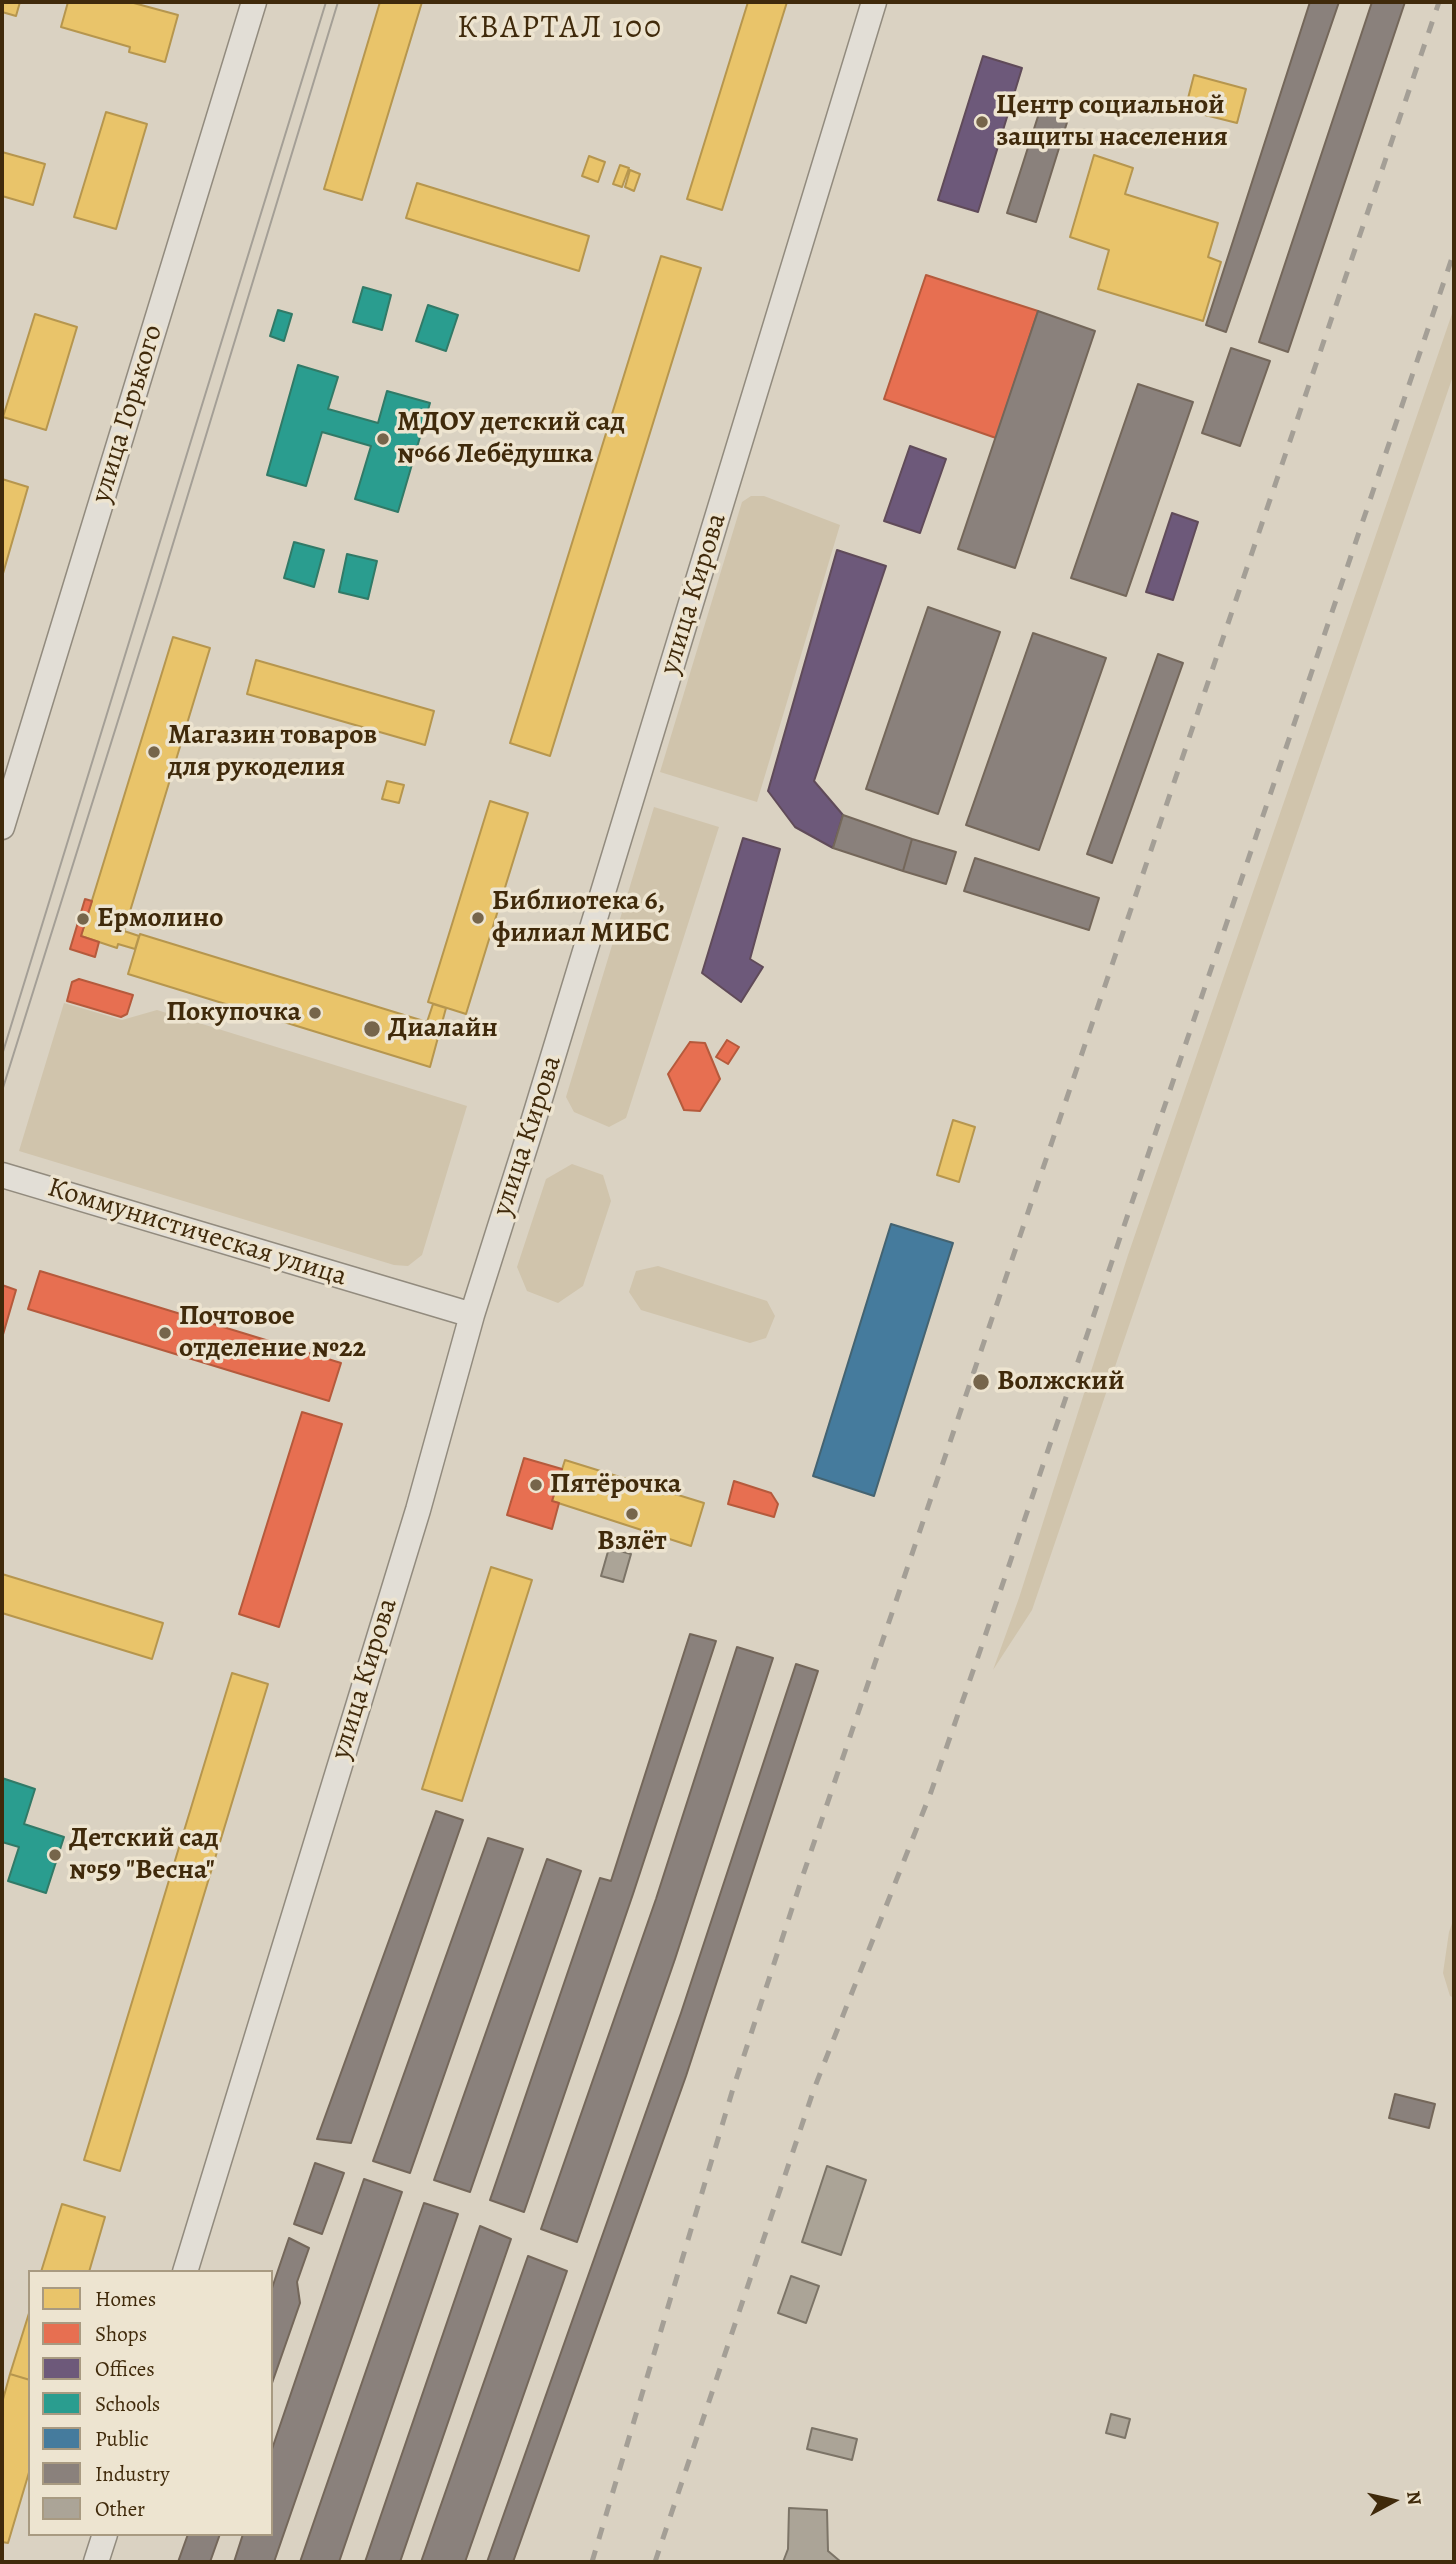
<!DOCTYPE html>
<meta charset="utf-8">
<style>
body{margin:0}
#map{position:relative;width:1456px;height:2564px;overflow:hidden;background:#dad2c2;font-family:Alegreya,serif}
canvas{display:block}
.frame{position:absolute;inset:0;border:4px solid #402a0b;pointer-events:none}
.legend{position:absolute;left:28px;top:2270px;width:245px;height:266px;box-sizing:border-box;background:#ede4d0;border:2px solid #a89a81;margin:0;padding:9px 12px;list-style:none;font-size:21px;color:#402a0b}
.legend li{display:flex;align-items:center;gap:14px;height:35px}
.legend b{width:35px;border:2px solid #a89a81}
.north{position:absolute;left:1358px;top:2466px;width:70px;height:70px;-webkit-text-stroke:5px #ede4d0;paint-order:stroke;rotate:82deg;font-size:19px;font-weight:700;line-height:28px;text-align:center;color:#402a0b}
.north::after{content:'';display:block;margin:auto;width:24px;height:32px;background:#402a0b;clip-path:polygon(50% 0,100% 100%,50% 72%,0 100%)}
</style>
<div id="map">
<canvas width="1456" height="2564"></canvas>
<div class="frame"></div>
<ul class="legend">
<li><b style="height:19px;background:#e9c46a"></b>Homes</li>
<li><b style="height:19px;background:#e76f51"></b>Shops</li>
<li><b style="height:19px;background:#6d597a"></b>Offices</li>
<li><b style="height:19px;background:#2a9d8f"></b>Schools</li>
<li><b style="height:19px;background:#457b9d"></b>Public</li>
<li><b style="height:19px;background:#8a817c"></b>Industry</li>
<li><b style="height:19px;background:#aba497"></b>Other</li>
</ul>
<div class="north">N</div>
</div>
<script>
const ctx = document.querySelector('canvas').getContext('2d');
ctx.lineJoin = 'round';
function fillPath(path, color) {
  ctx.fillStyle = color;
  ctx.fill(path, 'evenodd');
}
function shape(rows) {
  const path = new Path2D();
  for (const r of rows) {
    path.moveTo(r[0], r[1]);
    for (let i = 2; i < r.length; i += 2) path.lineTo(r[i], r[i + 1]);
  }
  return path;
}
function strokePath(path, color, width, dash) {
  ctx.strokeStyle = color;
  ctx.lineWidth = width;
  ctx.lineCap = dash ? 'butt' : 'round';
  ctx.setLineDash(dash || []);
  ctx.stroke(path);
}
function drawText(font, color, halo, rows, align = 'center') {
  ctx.font = font + ' Alegreya,serif';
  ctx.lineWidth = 7;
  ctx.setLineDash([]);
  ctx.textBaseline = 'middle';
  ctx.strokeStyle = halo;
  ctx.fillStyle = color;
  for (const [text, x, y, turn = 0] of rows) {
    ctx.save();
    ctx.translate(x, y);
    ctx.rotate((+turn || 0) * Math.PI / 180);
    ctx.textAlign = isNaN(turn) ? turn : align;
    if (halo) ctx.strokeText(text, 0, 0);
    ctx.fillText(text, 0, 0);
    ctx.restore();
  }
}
const green = shape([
 [1454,308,1454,373,1032,1610,993,1670,1019,1598,1128,1255],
 [751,496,764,496,840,525,757,802,660,772,742,502],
 [654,807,719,827,626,1118,609,1127,574,1112,566,1097],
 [64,1003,122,1020,157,1010,467,1106,422,1255,408,1266,394,1265,19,1151],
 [572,1164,603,1175,611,1201,583,1286,558,1303,527,1291,517,1267,546,1179],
 [658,1266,767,1301,775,1316,766,1338,750,1343,641,1310,629,1292,636,1271],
 [1454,1918,1454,1998,1450,1996,1443,1973,1449,1932]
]);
const homes = shape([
 [2,2,20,2,16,16,2,12,2,2],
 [68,2,130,2,178,15,165,62,129,52,130,47,61,27,68,2],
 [380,2,422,2,362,200,324,189,380,2],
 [748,2,787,2,722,210,687,199,748,2],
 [1194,75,1246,89,1237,123,1185,110,1194,75],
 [106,112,147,124,116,229,74,217,106,112],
 [2,152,45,164,33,205,2,196,2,152],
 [1094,155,1133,168,1125,194,1218,223,1208,257,1221,262,1203,321,1098,289,1109,250,1070,237,1094,155],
 [589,156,605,162,598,182,582,176,589,156],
 [620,165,629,168,622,187,613,184,620,165],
 [630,170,640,174,634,191,625,187,630,170],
 [417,183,589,236,579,271,406,218,417,183],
 [661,256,701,268,550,756,510,743,661,256],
 [35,314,77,327,46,430,3,417,35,314],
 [2,479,28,487,2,577,2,479],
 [173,637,210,648,124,931,139,936,135,949,118,944,117,948,81,936,173,637],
 [256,660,434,711,425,745,247,694,256,660],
 [387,781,404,785,399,803,382,799,387,781],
 [490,801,528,813,466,1014,428,1002,490,801],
 [140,934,427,1022,433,1004,446,1008,430,1067,128,974,140,934],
 [953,1120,975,1127,959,1182,937,1175,953,1120],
 [565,1460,704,1503,691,1546,552,1501,565,1460],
 [491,1567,532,1580,462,1801,422,1789,491,1567],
 [2,1574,163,1623,152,1659,2,1613,2,1574],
 [232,1673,268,1684,120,2171,84,2160,232,1673],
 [62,2204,105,2217,89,2272,41,2272,62,2204],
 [30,2310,30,2380,10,2374,30,2310],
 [10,2374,30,2380,30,2469,8,2543,2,2542,2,2403,10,2374]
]);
const shops = shape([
 [926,275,1038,311,996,438,884,399,926,275],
 [85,899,92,901,81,936,99,942,95,957,70,949,85,899],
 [79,979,133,995,127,1014,121,1017,67,1001,72,982,79,979],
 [727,1040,739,1047,728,1064,716,1057,727,1040],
 [690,1042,705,1043,720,1079,700,1111,684,1110,668,1074,690,1042],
 [40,1271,341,1363,329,1401,28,1309,40,1271],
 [2,1285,16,1290,2,1338,2,1285],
 [302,1412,342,1424,279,1627,239,1614,302,1412],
 [524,1458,562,1469,552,1501,559,1503,552,1529,507,1515,524,1458],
 [734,1481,771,1493,778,1504,774,1517,728,1504,734,1481]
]);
const offices = shape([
 [983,56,1022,68,978,212,938,200,983,56],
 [910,446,946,459,920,533,884,521,910,446],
 [1172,513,1198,522,1173,600,1146,592,1172,513],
 [837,550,886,566,814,781,843,815,833,848,795,827,768,791,837,550],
 [743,838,780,849,750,959,763,967,741,1002,702,973,743,838]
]);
const schools = shape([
 [363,287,391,295,382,330,353,322,363,287],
 [428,305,458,315,446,351,416,341,428,305],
 [278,310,292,314,284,341,270,336,278,310],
 [298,365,338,377,328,409,378,423,387,391,430,403,398,512,355,499,371,446,322,432,306,486,267,475,298,365],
 [294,542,324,550,314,587,284,578,294,542],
 [347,554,377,561,368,599,339,592,347,554],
 [2,1778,35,1789,24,1824,64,1837,46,1893,8,1881,19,1847,2,1842,2,1778]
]);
const public = shape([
 [891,1224,953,1243,874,1496,813,1476,891,1224]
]);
const industry = shape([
 [1310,2,1339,2,1226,332,1206,325,1310,2],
 [1372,2,1405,2,1288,352,1259,342,1372,2],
 [1041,107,1069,116,1036,222,1007,213,1041,107],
 [1038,311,1095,331,1015,568,958,549,1038,311],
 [1231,348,1270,361,1240,446,1202,433,1231,348],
 [1138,384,1193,402,1126,596,1071,578,1138,384],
 [928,607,1000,632,938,814,866,789,928,607],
 [1033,633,1106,658,1039,850,966,825,1033,633],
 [1158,654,1183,663,1112,863,1087,854,1158,654],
 [843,815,912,839,903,871,833,848,843,815],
 [912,839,956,852,946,884,903,871,912,839],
 [975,858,1099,898,1089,930,964,891,975,858],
 [690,1634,716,1641,633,1894,524,2212,490,2200,600,1878,611,1881,690,1634],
 [737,1647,773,1658,675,1959,577,2242,541,2229,656,1899,737,1647],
 [796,1664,818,1671,686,2076,513,2562,487,2562,681,2013,796,1664],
 [436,1811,463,1820,351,2143,317,2139,436,1811],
 [488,1838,523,1849,410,2173,373,2161,488,1838],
 [547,1859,581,1871,470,2192,434,2180,547,1859],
 [1395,2094,1435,2104,1429,2128,1389,2118,1395,2094],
 [315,2163,344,2173,322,2234,294,2224,315,2163],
 [364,2179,402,2192,274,2562,234,2562,243,2534,271,2534,271,2452,364,2179],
 [424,2203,458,2214,339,2562,300,2562,424,2203],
 [480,2226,511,2239,400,2562,365,2562,480,2226],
 [289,2238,309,2248,297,2282,300,2303,271,2386,271,2291,289,2238],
 [528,2256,567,2271,465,2562,421,2562,528,2256],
 [188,2534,220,2534,210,2562,178,2562,188,2534]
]);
const building = shape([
 [609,1548,631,1554,623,1582,601,1576,609,1548],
 [827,2166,866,2180,841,2255,802,2242,827,2166],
 [791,2276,819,2286,806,2323,778,2313,791,2276],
 [1111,2414,1130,2419,1125,2438,1106,2433,1111,2414],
 [812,2428,857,2439,852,2460,807,2449,812,2428],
 [789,2508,827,2510,828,2551,841,2562,783,2562,788,2549,789,2508]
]);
const minor = shape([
 [2,827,254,2],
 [2,1175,472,1315],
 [185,2272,418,1510,472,1315,533,1122,874,2],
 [96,2562,105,2534]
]);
const tram = shape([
 [2,1055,326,2],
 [2,1091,158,593,338,2]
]);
const rail = shape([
 [592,2562,732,2092,803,1875,1439,2],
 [655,2562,814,2089,931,1792,982,1645,1454,252]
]);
const markers = [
 [982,122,7,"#76654b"],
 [383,439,7,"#76654b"],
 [154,752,7,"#76654b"],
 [478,918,7,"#76654b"],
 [83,919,7,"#76654b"],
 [315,1013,7,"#76654b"],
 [372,1029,9,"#76654b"],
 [165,1333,7,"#76654b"],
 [981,1382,9,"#76654b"],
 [536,1485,7,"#76654b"],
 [632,1514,7,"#76654b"],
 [55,1855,7,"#76654b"]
];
const poiNames = [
 ["Центр социальной",996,106],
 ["защиты населения",996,138],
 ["МДОУ детский сад",397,423],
 ["№66 Лебёдушка",397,455],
 ["Магазин товаров",168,736],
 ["для рукоделия",168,768],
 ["Библиотека 6,",492,902],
 ["филиал МИБС",492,934],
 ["Ермолино",97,919],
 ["Покупочка",301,1013,"right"],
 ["Диалайн",388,1029],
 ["Почтовое",179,1317],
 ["отделение №22",179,1349],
 ["Волжский",997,1382],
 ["Пятёрочка",550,1485],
 ["Взлёт",632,1542,"center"],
 ["Детский сад",69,1839],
 ["№59 \"Весна\"",69,1871]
];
const streetNames = [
 ["улица Горького",128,414,-73],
 ["улица Кирова",694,594,-73],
 ["улица Кирова",528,1136,-72],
 ["Коммунистическая улица",197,1233,17],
 ["улица Кирова",365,1679,-73]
];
const quarterNames = [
 ["КВАРТАЛ 100",560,29]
];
fillPath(green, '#d0c4ac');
fillPath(homes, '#e9c46a');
strokePath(homes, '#b6964e', 2);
fillPath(shops, '#e76f51');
strokePath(shops, '#b55a3c', 2);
fillPath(offices, '#6d597a');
strokePath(offices, '#604b59', 2);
fillPath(schools, '#2a9d8f');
strokePath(schools, '#317a67', 2);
fillPath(public, '#457b9d');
strokePath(public, '#446371', 2);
fillPath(industry, '#8a817c');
strokePath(industry, '#74675a', 2);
fillPath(building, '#aba497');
strokePath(building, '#7c7467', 2);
strokePath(minor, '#928b7e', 27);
strokePath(minor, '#e2ded6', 24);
strokePath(tram, '#a49f96', 2);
strokePath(rail, '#a49f96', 5, [12, 12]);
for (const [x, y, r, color] of markers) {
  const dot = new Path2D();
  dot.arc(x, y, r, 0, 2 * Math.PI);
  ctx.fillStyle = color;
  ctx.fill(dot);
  strokePath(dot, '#ede4d0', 2.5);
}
drawText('bold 28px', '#402a0b', '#ede4d0', poiNames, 'left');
drawText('28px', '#402a0b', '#ede4d0', streetNames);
ctx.letterSpacing = '2px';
drawText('32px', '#402a0b', '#ede4d0', quarterNames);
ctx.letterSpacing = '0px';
</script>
